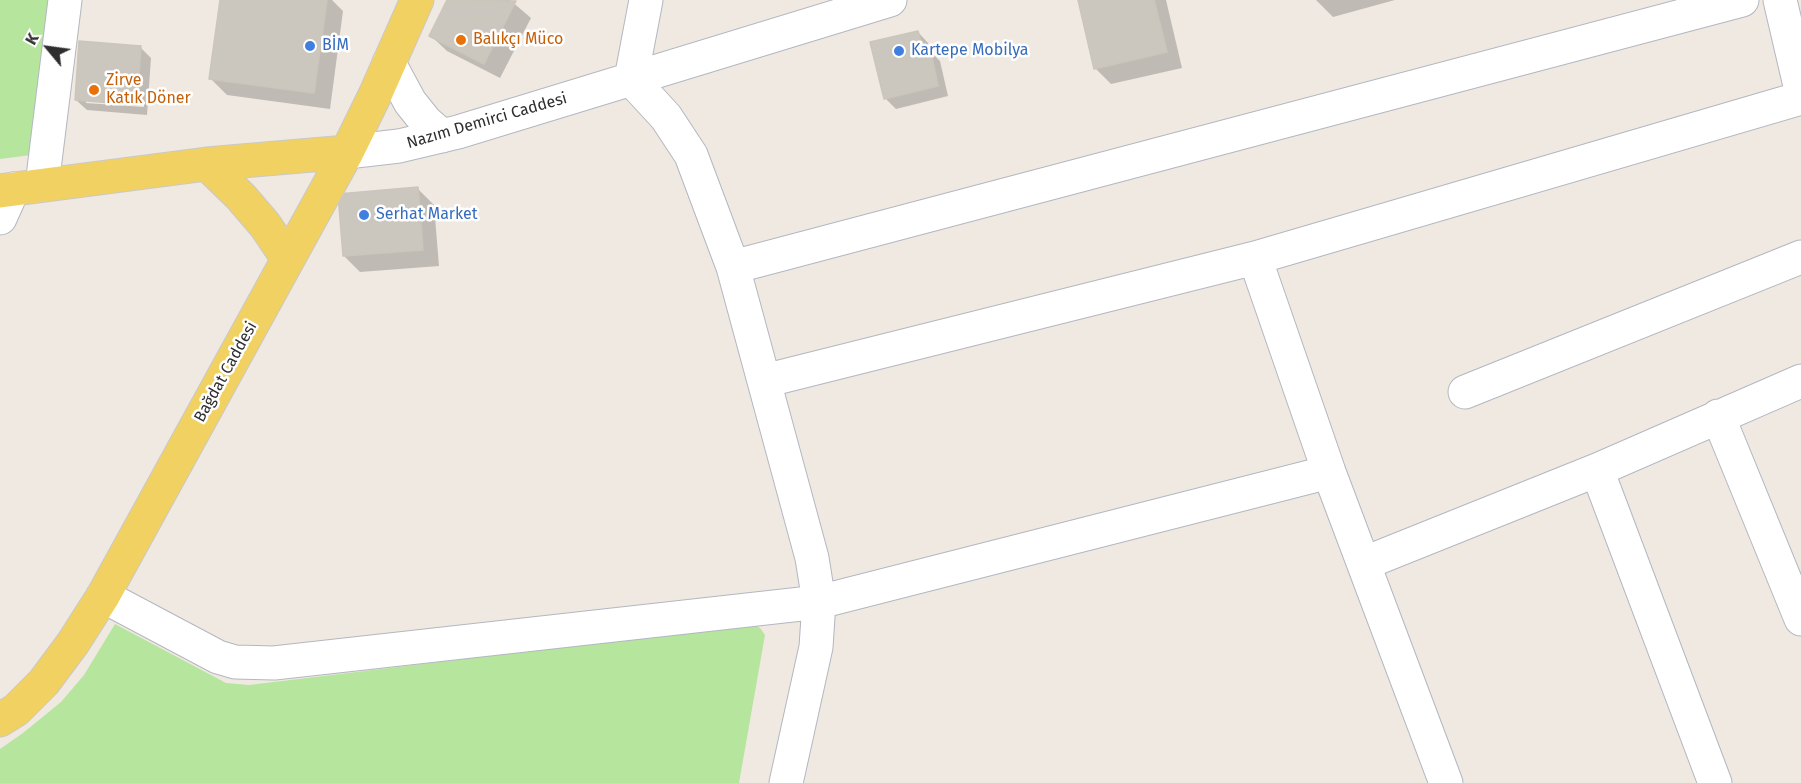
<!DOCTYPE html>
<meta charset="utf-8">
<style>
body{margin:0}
#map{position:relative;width:1801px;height:783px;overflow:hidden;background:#efe9e1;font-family:"Fira Sans",sans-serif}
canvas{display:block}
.north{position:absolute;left:18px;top:18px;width:60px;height:60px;-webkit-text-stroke:4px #fff;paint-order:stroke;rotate:299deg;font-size:16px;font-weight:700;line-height:24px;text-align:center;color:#2e2e2e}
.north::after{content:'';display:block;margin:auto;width:21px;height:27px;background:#2e2e2e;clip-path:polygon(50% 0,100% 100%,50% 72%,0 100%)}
</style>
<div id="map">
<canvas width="1801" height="783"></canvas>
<div class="north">K</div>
</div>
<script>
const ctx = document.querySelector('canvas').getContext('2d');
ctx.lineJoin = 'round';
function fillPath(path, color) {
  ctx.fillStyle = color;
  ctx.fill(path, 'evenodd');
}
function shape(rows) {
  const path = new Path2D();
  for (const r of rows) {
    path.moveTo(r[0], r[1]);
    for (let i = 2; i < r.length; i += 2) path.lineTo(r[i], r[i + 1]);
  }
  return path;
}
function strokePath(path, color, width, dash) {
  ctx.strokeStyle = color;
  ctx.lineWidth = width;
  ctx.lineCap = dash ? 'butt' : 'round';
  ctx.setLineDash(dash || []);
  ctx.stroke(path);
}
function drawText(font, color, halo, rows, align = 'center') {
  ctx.font = font + ' "Fira Sans",sans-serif';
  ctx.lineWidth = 5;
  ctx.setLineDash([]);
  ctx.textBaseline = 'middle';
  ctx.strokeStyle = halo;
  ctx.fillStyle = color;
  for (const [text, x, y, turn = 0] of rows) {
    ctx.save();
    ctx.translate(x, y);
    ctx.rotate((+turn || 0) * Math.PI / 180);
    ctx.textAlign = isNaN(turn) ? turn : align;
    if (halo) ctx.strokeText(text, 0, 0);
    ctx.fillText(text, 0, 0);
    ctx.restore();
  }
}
const green = shape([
 [0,0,49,0,31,155,0,159],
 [115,624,226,683,249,685,753,624,760,628,765,635,739,783,0,783,0,749,23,733,61,702,84,675]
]);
const shadow = shape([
 [221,0,332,0,343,11,330,109,227,95,211,79],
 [449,0,510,0,531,18,500,78,447,51,431,36],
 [1080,0,1166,0,1182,68,1111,84,1095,68],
 [1316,0,1395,0,1333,17],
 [918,32,928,43,930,51,940,61,948,96,896,109,885,98],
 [140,47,151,58,147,115,87,110,76,100],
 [86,100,144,104,144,107,86,103],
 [418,189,434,205,439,266,360,272,344,256]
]);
const building = shape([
 [220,0,327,0,314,93,209,79,220,0],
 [447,0,516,1,484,64,429,36,447,0],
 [1078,0,1154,0,1167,52,1094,69,1078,0],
 [918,31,923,50,930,48,938,86,884,99,870,42,918,31],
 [79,41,141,46,137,105,75,100,79,41],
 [418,187,423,250,343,256,338,194,418,187]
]);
const minor = shape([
 [646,0,631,79,666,117,691,155,733,267,812,558,819,602,816,647,786,783],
 [1780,0,1801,90],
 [389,63,410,102,426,122,442,136],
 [347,152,399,146,458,132,890,0],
 [42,185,65,0],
 [0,218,13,189],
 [1255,258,1329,472,1446,783],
 [733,267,1742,0],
 [764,381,1255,258,1801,98],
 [1465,392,1801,257],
 [1718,416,1801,619],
 [1597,470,1715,783],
 [1365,563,1597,470,1801,381],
 [103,596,218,657,235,662,274,663,819,602,1329,472]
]);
const major = shape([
 [207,164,241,197,265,225,288,259],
 [0,191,207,164,347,152],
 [0,720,16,710,44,682,73,643,103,596,347,152,375,95,417,0]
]);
const markers = [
 [461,40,6,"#e8710a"],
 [310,46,6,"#3f7fe0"],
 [899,51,6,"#3f7fe0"],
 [94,90,6,"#e8710a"],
 [364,215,6,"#3f7fe0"]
];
const foodNames = [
 ["Balıkçı Müco",473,40],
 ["Zirve",106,81],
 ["Katık Döner",106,99]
];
const shopNames = [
 ["BİM",322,46],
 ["Kartepe Mobilya",911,51],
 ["Serhat Market",376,215]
];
const streetNames = [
 ["Nazım Demirci Caddesi",487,121,-16],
 ["Bağdat Caddesi",226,372,-61]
];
fillPath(green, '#b6e59e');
fillPath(shadow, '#0003');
fillPath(building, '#cbc7bf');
strokePath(building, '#cbc5ba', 1.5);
strokePath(minor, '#b4b7c1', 35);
strokePath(major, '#c9c9c9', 35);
strokePath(minor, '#fff', 33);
strokePath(major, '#f2d163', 33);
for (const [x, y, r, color] of markers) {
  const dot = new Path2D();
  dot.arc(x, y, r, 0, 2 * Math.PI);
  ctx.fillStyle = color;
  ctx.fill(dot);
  strokePath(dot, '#fff', 2);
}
drawText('16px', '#c56008', '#fff', foodNames, 'left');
drawText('16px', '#366cbe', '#fff', shopNames, 'left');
drawText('16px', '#2e2e2e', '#fff', streetNames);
</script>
